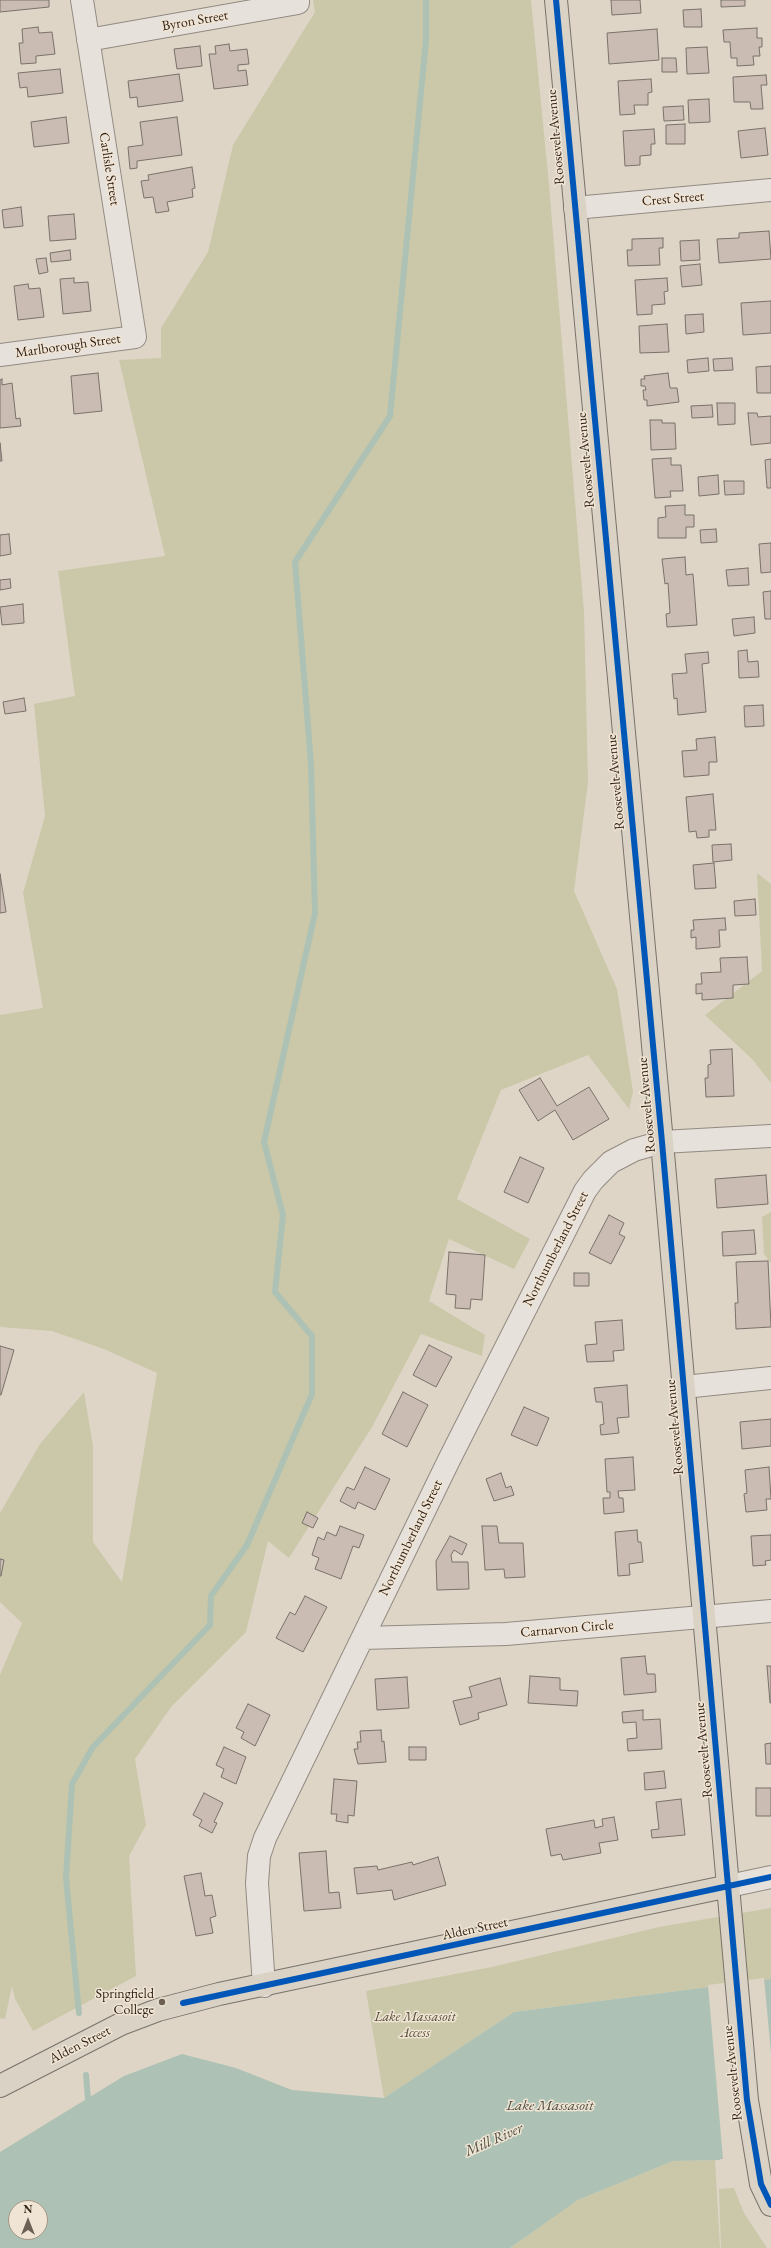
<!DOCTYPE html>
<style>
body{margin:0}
#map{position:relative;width:771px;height:2248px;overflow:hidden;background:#ded5c7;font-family:"EB Garamond",serif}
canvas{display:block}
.north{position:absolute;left:8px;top:2200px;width:40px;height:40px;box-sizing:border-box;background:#f0e5d4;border:1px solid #a39688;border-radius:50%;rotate:0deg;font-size:11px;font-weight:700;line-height:16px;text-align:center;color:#2f1f15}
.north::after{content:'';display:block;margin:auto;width:14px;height:18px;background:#6c5f53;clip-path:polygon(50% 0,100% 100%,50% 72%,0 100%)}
</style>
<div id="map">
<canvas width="771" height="2248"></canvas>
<div class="north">N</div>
</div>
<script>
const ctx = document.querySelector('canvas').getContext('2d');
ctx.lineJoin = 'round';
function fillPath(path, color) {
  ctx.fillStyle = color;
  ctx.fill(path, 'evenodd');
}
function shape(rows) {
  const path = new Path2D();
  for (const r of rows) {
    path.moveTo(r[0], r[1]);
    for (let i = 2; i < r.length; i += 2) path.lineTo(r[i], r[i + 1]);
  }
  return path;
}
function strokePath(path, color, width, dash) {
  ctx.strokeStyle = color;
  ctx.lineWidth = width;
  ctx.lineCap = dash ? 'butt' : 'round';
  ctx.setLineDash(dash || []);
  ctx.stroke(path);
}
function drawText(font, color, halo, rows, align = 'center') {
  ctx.font = font + ' "EB Garamond",serif';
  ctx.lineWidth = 3;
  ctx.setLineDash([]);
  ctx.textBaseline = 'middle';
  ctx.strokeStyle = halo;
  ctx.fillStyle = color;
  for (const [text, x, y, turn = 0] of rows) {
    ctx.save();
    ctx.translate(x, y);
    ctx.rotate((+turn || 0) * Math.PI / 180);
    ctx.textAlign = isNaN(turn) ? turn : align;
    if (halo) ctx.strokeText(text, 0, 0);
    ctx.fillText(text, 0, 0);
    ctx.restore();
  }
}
const green = shape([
 [313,0,531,0,549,185,584,612,588,782,574,891,617,989,633,1092,629,1109,588,1055,501,1090,457,1199,530,1239,514,1269,449,1239,429,1301,485,1335,482,1356,421,1334,372,1427,289,1558,268,1541,246,1632,171,1707,135,1759,146,1825,129,1856,136,1976,33,2031,15,1999,12,1986,5,2019,0,2018,0,1675,22,1623,0,1602,0,1513,40,1444,84,1392,93,1446,93,1542,122,1582,157,1373,104,1349,52,1331,0,1327,0,1015,43,1008,23,893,45,816,34,704,75,696,58,571,165,556,119,360,161,358,161,328,208,252,233,145,315,12],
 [757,873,771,884,771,1083,752,1059,705,1015,762,971],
 [771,1212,771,1263,764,1254,762,1217],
 [771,1908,771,1979,514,2012,384,2098,366,1991,492,1967,659,1927],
 [715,2160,720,2248,510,2248,578,2200,673,2161],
 [734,2188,744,2213,767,2248,721,2248,719,2189]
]);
const water = shape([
 [771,1979,771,2159,673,2161,578,2200,510,2248,0,2248,0,2152,124,2076,182,2054,236,2068,292,2090,384,2098,514,2012],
 [16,2208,40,2208,40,2232,16,2232]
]);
const pier = shape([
 [764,1978,771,2053,771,2161,721,2162,720,2159,723,2159,708,1985]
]);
const stream = shape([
 [79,2013,66,1878,72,1784,93,1747,210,1625,211,1596,247,1545,312,1394,312,1336,275,1292,283,1215,264,1142,315,913,311,764,295,562,390,416,426,40,426,0],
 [86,2075,88,2099]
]);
const building = shape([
 [0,0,49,0,49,7,0,12,0,0],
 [611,0,640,0,641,13,612,15,611,0],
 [721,0,745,0,745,6,721,7,721,0],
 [701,9,702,27,684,27,683,10,701,9],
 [38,27,39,33,52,32,55,54,36,56,36,63,21,64,19,43,23,43,22,29,38,27],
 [757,28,757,38,762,38,762,47,759,47,760,56,753,56,754,65,737,66,737,58,731,58,730,42,724,42,723,30,757,28],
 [657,29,659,60,609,64,607,33,657,29],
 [229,44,230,51,247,49,249,64,238,65,238,71,246,70,248,85,214,89,209,54,216,54,215,46,229,44],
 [200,46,202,66,177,69,174,49,200,46],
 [707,47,709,73,687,74,686,48,707,47],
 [662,58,676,58,677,72,662,72,662,58],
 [60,69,63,93,28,97,27,87,20,88,18,73,60,69],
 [179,74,183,101,138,107,137,97,130,98,128,81,179,74],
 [766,75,767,85,761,85,763,109,751,109,750,102,734,102,733,77,766,75],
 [651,79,652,92,648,93,648,105,634,105,635,114,620,115,618,81,651,79],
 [709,99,710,122,689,123,688,100,709,99],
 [683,106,684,120,664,121,663,107,683,106],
 [66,117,69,143,34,147,31,122,66,117],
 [177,117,182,155,137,161,137,168,130,169,128,147,143,145,140,122,177,117],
 [685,124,685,144,666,144,666,125,685,124],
 [765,128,768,155,741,158,738,131,765,128],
 [654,129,655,144,651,144,651,155,640,156,640,165,625,166,623,131,654,129],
 [192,167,195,188,192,189,193,197,167,202,169,211,156,213,153,197,144,198,141,181,149,180,148,175,192,167],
 [21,207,23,226,4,228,2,210,21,207],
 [74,214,76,239,50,241,48,216,74,214],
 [769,231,771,259,719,263,717,239,739,238,739,233,769,231],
 [663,238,663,248,659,248,660,265,628,266,627,250,632,250,632,239,663,238],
 [699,240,700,260,681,261,680,241,699,240],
 [70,250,71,260,51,262,50,253,70,250],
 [46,258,48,272,39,274,36,259,46,258],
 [700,264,702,285,682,287,680,266,700,264],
 [74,278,74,283,88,282,91,311,63,314,60,279,74,278],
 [667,278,668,291,664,292,665,304,652,305,652,314,637,315,635,280,667,278],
 [28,284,29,289,40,288,44,317,18,320,14,286,28,284],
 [771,301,771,333,743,335,741,303,771,301],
 [703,314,704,332,686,334,685,315,703,314],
 [667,324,669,352,640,353,639,326,667,324],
 [708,358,709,371,688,373,687,360,708,358],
 [732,358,733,370,714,371,713,359,732,358],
 [771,366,771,393,757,393,756,367,771,366],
 [98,373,102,411,74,414,71,376,98,373],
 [668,373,670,388,677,388,679,402,647,406,647,400,644,400,643,390,646,390,645,386,641,386,641,379,645,379,644,376,668,373],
 [2,379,2,385,12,383,16,419,20,418,21,426,0,428,0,380,2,379],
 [717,403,735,403,735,424,718,425,717,403],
 [712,405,713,417,692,418,691,406,712,405],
 [748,413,757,413,758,417,771,416,771,443,751,445,748,413],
 [650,420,662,420,662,423,675,423,676,449,651,450,650,420],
 [0,443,2,461,0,461,0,443],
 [671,458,671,465,681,465,683,491,670,491,671,497,655,498,652,459,671,458],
 [771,459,771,488,767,488,765,460,771,459],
 [718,475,719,494,699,496,698,477,718,475],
 [724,481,744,481,744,494,725,495,724,481],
 [685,505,685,515,694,515,694,527,686,527,686,538,658,538,658,518,666,517,665,506,685,505],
 [716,529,717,542,701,543,700,530,716,529],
 [9,534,11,554,0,556,0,535,9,534],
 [771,543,771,572,761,573,759,544,771,543],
 [685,557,686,575,693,574,697,625,667,627,666,614,670,613,668,583,665,584,662,559,685,557],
 [748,568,749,585,728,586,726,570,748,568],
 [10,579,11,588,0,590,0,580,10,579],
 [771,591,771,619,765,619,763,592,771,591],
 [23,604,24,623,2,625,0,607,23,604],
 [754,617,755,633,734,636,732,619,754,617],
 [747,650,748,662,758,661,759,677,739,678,738,651,747,650],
 [708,652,709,663,702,664,706,712,678,715,677,698,674,699,672,674,687,673,685,654,708,652],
 [24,698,26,711,5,714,3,702,24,698],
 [763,705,764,726,745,727,744,706,763,705],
 [715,737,717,762,709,762,709,775,684,777,682,751,697,750,696,739,715,737],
 [713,794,716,830,709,830,709,837,697,838,696,831,689,832,686,797,713,794],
 [731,844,732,860,713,862,712,845,731,844],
 [714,863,716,888,695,889,693,865,714,863],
 [0,874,6,912,0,913,0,874],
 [755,899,756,915,735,916,734,901,755,899],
 [725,918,726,930,719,930,720,947,696,949,696,937,691,938,691,930,694,930,693,920,725,918],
 [747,957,749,984,733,985,733,998,702,1000,702,993,696,994,696,984,702,984,701,973,721,972,720,958,747,957],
 [732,1049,734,1096,706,1097,705,1078,708,1078,708,1065,711,1064,710,1050,732,1049],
 [540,1078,557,1106,589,1087,609,1119,573,1140,555,1110,538,1121,519,1090,540,1078],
 [520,1157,544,1168,528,1203,504,1192,520,1157],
 [766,1175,768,1204,717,1208,715,1179,766,1175],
 [609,1215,624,1223,619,1234,625,1237,611,1264,589,1253,609,1215],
 [754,1230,756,1254,723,1256,722,1232,754,1230],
 [449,1252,485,1255,482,1300,471,1299,470,1309,455,1308,456,1295,446,1294,449,1252],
 [768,1261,771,1327,736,1329,735,1303,738,1303,736,1262,768,1261],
 [574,1273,589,1273,589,1286,574,1286,574,1273],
 [622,1320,624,1350,613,1351,614,1361,587,1362,585,1345,597,1344,595,1322,622,1320],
 [429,1345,452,1357,436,1387,413,1375,429,1345],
 [0,1346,14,1350,1,1395,0,1395,0,1346],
 [627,1385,629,1417,617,1418,619,1433,601,1435,600,1425,604,1424,602,1402,596,1402,594,1388,627,1385],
 [403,1392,428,1405,407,1447,382,1434,403,1392],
 [524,1407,549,1418,537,1446,511,1435,524,1407],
 [771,1419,771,1446,742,1449,740,1422,771,1419],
 [633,1457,635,1490,618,1491,619,1498,623,1498,624,1512,604,1514,603,1498,610,1498,610,1492,607,1492,605,1459,633,1457],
 [365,1467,390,1479,375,1510,358,1502,355,1509,340,1501,347,1487,354,1490,365,1467],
 [769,1467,771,1499,766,1499,767,1510,746,1512,744,1494,747,1493,745,1470,769,1467],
 [501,1473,506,1488,511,1486,514,1495,494,1501,486,1479,501,1473],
 [307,1512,318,1518,313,1528,302,1523,307,1512],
 [340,1526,364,1535,359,1548,353,1546,341,1579,315,1569,319,1558,312,1555,318,1537,324,1540,327,1532,336,1536,340,1526],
 [482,1526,497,1526,499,1543,523,1543,525,1577,505,1578,504,1569,485,1570,482,1526],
 [637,1530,638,1542,641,1542,643,1562,629,1564,630,1575,618,1576,615,1532,637,1530],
 [771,1535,771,1560,765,1561,766,1565,753,1566,751,1536,771,1535],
 [450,1536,467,1544,462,1555,454,1550,451,1555,452,1562,468,1562,469,1589,437,1590,436,1561,450,1536],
 [0,1559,4,1560,1,1576,0,1576,0,1559],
 [305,1596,327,1607,303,1652,276,1638,290,1612,295,1615,305,1596],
 [645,1656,647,1674,655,1674,656,1692,624,1695,621,1658,645,1656],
 [767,1666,771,1666,771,1703,770,1703,767,1666],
 [530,1676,560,1678,560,1690,578,1691,577,1706,528,1703,530,1676],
 [407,1677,409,1708,377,1710,375,1679,407,1677],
 [500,1678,507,1705,478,1713,479,1719,460,1725,453,1701,472,1697,469,1687,500,1678],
 [248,1704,270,1715,255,1746,241,1738,244,1732,236,1728,248,1704],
 [643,1710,643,1720,660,1719,662,1749,628,1751,627,1739,637,1738,636,1722,623,1723,622,1712,643,1710],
 [381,1730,382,1742,384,1741,386,1762,358,1764,354,1749,358,1749,357,1742,361,1742,360,1731,381,1730],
 [771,1743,771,1764,766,1764,765,1744,771,1743],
 [224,1747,246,1757,236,1784,221,1777,224,1769,216,1765,224,1747],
 [409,1747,426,1747,426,1760,409,1760,409,1747],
 [664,1771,666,1788,645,1790,644,1773,664,1771],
 [334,1779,357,1781,354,1816,348,1815,348,1823,336,1821,337,1814,331,1814,334,1779],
 [756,1788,771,1788,771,1816,756,1816,756,1788],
 [204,1793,223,1803,214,1822,217,1823,212,1833,199,1826,202,1820,193,1815,204,1793],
 [681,1799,685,1835,652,1838,651,1830,659,1829,656,1802,681,1799],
 [614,1817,618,1840,599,1843,601,1853,563,1860,561,1854,551,1856,546,1829,594,1820,595,1828,603,1826,602,1819,614,1817],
 [326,1851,329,1893,339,1892,341,1908,304,1911,299,1853,326,1851],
 [438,1857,446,1885,394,1900,392,1890,357,1894,354,1868,377,1866,378,1870,412,1862,413,1865,438,1857],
 [201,1873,205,1896,212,1895,216,1916,210,1918,213,1933,196,1936,184,1876,201,1873]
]);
const minor = shape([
 [88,40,298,3,298,0],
 [575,208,771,190],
 [0,355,135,337,82,0],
 [684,1387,771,1378],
 [363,1638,506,1634,771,1611],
 [729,1886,771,1877],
 [264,1986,257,1883,259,1856,265,1838,449,1460,585,1191,593,1180,611,1162,634,1150,662,1142,771,1136]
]);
const major = shape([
 [556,0,662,1142,747,2100,761,2184,771,2205],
 [0,2086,121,2024,158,2010,219,1994,729,1886]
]);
const cycleway = shape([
 [556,0,662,1142,747,2100,761,2184,771,2205],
 [183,2003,771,1877]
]);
const markers = [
 [162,2002,4,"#6c5f53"]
];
const streetNames = [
 ["Byron Street",195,21,-10],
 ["Roosevelt Avenue",556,137,-95],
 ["Carlisle Street",109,169,81],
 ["Crest Street",673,199,-5],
 ["Marlborough Street",68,346,-8],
 ["Roosevelt Avenue",586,460,-95],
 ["Roosevelt Avenue",616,782,-95],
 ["Roosevelt Avenue",647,1105,-95],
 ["Northumberland Street",556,1249,-63],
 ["Roosevelt Avenue",675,1427,-95],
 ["Northumberland Street",411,1538,-64],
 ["Carnarvon Circle",567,1629,-5],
 ["Roosevelt Avenue",704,1750,-95],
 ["Alden Street",475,1929,-12],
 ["Alden Street",80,2045,-27],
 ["Roosevelt Avenue",733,2073,-96]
];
const poiNames = [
 ["Springfield",154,1994],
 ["College",154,2010]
];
const parkNames = [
 ["Lake Massasoit",415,2017],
 ["Access",415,2033]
];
const waterNames = [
 ["Lake Massasoit",550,2106],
 ["Mill River",494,2140,-24]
];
fillPath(green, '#cac8a8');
fillPath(water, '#adc2b4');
fillPath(pier, '#ded5c7');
strokePath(stream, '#adc2b4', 6);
fillPath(building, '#cbbcb3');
strokePath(building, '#79726a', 1);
strokePath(minor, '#928b82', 24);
strokePath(major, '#79726a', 24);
strokePath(minor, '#e6e1da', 22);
strokePath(major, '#d9d2c5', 22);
strokePath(cycleway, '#0057b8', 6);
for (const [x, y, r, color] of markers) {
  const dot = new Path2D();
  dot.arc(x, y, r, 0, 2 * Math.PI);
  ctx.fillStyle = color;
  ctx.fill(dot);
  strokePath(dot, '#f0e5d4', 1.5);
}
drawText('14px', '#2f1f15', '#f0e5d4', streetNames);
drawText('14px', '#2f1f15', '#f0e5d4', poiNames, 'right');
drawText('italic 14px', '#584e3a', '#f0e5d4', parkNames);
drawText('italic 15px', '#4e4e42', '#f0e5d4', waterNames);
</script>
